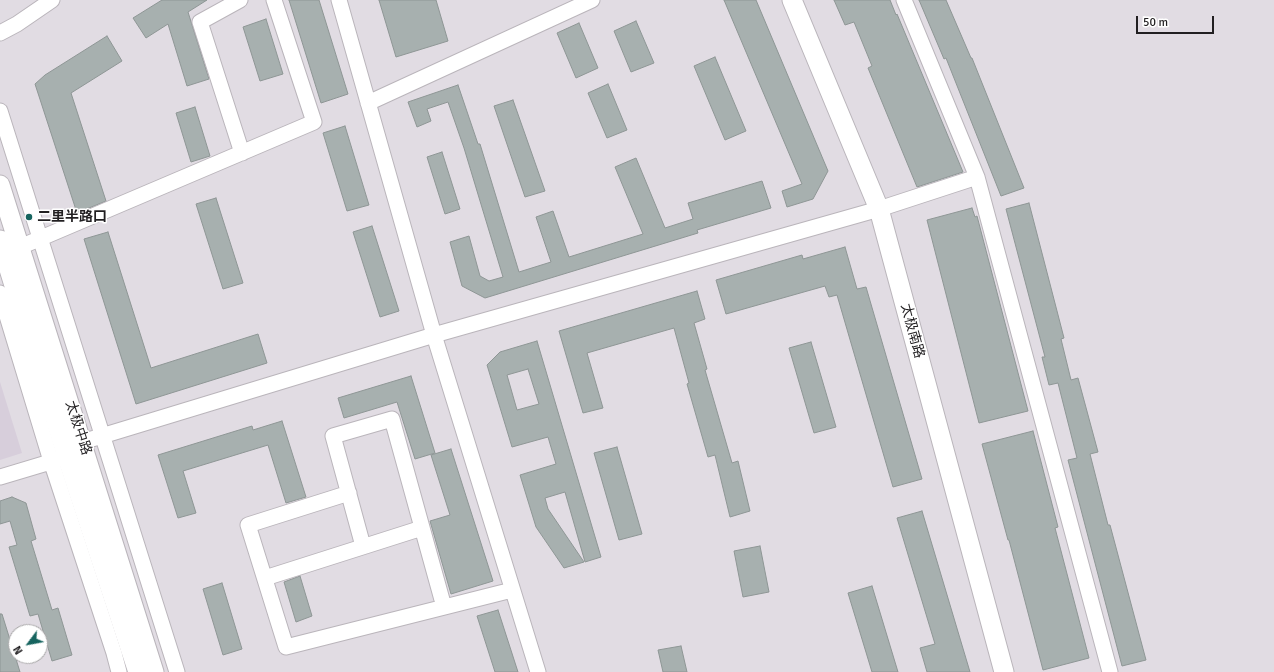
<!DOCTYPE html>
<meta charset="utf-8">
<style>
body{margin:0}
#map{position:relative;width:1274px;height:672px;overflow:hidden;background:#e1dce3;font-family:Signika,sans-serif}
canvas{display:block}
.north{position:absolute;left:8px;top:624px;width:40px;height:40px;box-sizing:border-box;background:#fff;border:1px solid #a6a5a6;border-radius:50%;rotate:238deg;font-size:11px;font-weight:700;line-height:16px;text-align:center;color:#211f21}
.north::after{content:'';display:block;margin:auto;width:14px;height:18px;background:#16645f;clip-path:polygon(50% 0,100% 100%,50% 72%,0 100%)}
.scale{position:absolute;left:1136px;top:16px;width:78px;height:18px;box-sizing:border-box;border:2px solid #211f21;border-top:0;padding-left:5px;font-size:12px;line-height:14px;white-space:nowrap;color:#211f21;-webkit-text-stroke:3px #fff;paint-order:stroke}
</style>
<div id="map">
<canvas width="1274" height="672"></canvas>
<div class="north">N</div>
<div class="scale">50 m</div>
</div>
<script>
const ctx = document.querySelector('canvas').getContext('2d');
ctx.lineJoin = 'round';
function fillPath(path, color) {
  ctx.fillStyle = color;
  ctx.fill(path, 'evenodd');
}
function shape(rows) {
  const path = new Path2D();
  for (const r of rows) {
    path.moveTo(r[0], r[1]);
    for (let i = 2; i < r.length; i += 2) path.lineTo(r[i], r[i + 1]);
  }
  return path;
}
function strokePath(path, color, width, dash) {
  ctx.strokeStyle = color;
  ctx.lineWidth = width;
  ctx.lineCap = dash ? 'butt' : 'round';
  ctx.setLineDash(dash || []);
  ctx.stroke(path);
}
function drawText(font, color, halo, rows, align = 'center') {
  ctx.font = font + ' Signika,"Noto Sans SC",sans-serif';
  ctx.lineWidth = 3;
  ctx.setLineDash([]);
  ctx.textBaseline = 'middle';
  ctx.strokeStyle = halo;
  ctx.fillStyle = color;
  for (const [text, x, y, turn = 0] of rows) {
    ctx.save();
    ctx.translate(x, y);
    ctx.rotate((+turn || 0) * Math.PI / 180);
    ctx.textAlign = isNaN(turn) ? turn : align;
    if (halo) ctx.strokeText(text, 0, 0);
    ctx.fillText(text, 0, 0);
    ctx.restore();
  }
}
const built = shape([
 [0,382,22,453,0,460]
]);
const building = shape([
 [162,0,207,0,188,12,209,79,187,86,168,24,146,38,133,18,162,0],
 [289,0,319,0,348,94,321,103,289,0],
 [379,0,436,0,448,41,396,57,379,0],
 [724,0,756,0,828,171,813,199,787,207,782,191,802,184,724,0],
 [834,0,890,0,896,15,897,14,963,172,917,187,868,68,872,66,854,22,845,25,834,0],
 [919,0,946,0,971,58,972,58,1024,188,1001,196,946,58,944,59,919,0],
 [266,19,283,74,260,81,243,27,266,19],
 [636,21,654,63,631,72,614,31,636,21],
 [579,23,598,68,576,78,557,33,579,23],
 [107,36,122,61,71,93,106,201,77,213,35,84,45,75,107,36],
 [715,57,746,131,725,140,694,66,715,57],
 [608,84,627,130,607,138,588,93,608,84],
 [458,85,478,144,480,144,519,272,551,262,536,217,553,211,569,257,643,234,615,167,636,158,665,228,693,219,688,203,762,181,771,208,697,230,698,233,485,298,462,286,450,242,469,236,480,276,489,281,503,277,464,148,448,102,427,109,431,121,417,127,408,102,458,85],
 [513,100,545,191,525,197,494,106,513,100],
 [195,107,210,156,191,162,176,113,195,107],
 [345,126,369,205,347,211,323,133,345,126],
 [442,152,460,209,445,214,427,157,442,152],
 [216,198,243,283,223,289,196,204,216,198],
 [1029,203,1064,338,1061,339,1071,380,1078,378,1098,452,1090,454,1108,525,1110,525,1146,660,1122,666,1068,460,1077,458,1058,383,1049,385,1042,357,1045,357,1006,209,1029,203],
 [972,208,975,217,977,216,1028,411,979,423,927,220,972,208],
 [372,226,399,311,380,317,353,232,372,226],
 [108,232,151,368,258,334,267,363,136,404,84,239,108,232],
 [845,247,857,289,866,287,922,479,893,487,837,295,829,297,825,286,726,314,716,280,802,255,803,259,845,247],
 [697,291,705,319,694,323,707,369,705,370,732,463,738,461,750,511,730,517,715,455,708,457,687,384,689,383,674,328,587,353,603,408,583,413,559,331,697,291],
 [537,341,601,557,585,562,565,492,545,498,548,509,584,562,564,568,536,527,520,475,556,464,548,437,512,447,487,365,500,352,537,341],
 [528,369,539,404,517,410,507,375,528,369],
 [811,342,836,427,814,433,789,348,811,342],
 [411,376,435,453,415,459,397,402,344,418,338,398,411,376],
 [282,421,306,497,286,503,268,445,183,471,196,513,178,518,158,455,252,426,253,430,282,421],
 [1033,431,1058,527,1055,528,1089,658,1043,670,1009,540,1008,540,982,444,1033,431],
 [617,447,642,534,619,540,594,453,617,447],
 [451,449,493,581,451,594,430,521,450,515,431,455,451,449],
 [12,497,26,503,36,539,31,541,52,610,58,608,72,655,52,661,38,614,30,616,9,547,17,545,10,521,0,524,0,501,12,497],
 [922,511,970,672,927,672,920,648,935,644,897,518,922,511],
 [760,546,769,592,743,597,734,551,760,546],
 [300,576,312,616,296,622,284,582,300,576],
 [222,583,242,649,223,655,203,589,222,583],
 [872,586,898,672,872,672,848,593,872,586],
 [498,610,518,672,495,672,477,616,498,610],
 [0,614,2,614,20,672,0,672,0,614],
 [681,646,687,672,663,672,658,650,681,646]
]);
const minor = shape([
 [240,0,200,22,242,153],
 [339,0,434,335,538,672],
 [904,0,977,177,1110,672],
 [0,33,17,24,52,0],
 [368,103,592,0],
 [0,111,177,672],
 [20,247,314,122,274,0],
 [0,293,51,461,114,653,119,672],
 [0,477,67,457,82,442,434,335,879,209,977,177],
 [349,493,248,525,286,647,512,590],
 [363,546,333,436,392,419,444,607],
 [265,578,422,528]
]);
const major = shape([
 [792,0,879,209,1004,672],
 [0,185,154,672],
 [0,240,67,457,138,672]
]);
const markers = [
 [29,217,4,"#16645f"]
];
const poiNames = [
 ["二里半路口",37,217]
];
const streetNames = [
 ["太极南路",912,331,75],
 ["太极中路",78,428,72]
];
fillPath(built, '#d7cedb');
fillPath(building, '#a7b0af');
strokePath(building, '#8e9695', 1);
strokePath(minor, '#bab5bb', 17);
strokePath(major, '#bab5bb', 21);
strokePath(minor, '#fff', 15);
strokePath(major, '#fff', 19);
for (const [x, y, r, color] of markers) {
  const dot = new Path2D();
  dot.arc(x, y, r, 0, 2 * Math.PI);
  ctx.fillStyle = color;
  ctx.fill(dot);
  strokePath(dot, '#fff', 1.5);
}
drawText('bold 14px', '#211f21', '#fff', poiNames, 'left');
drawText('14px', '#211f21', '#fff', streetNames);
</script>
